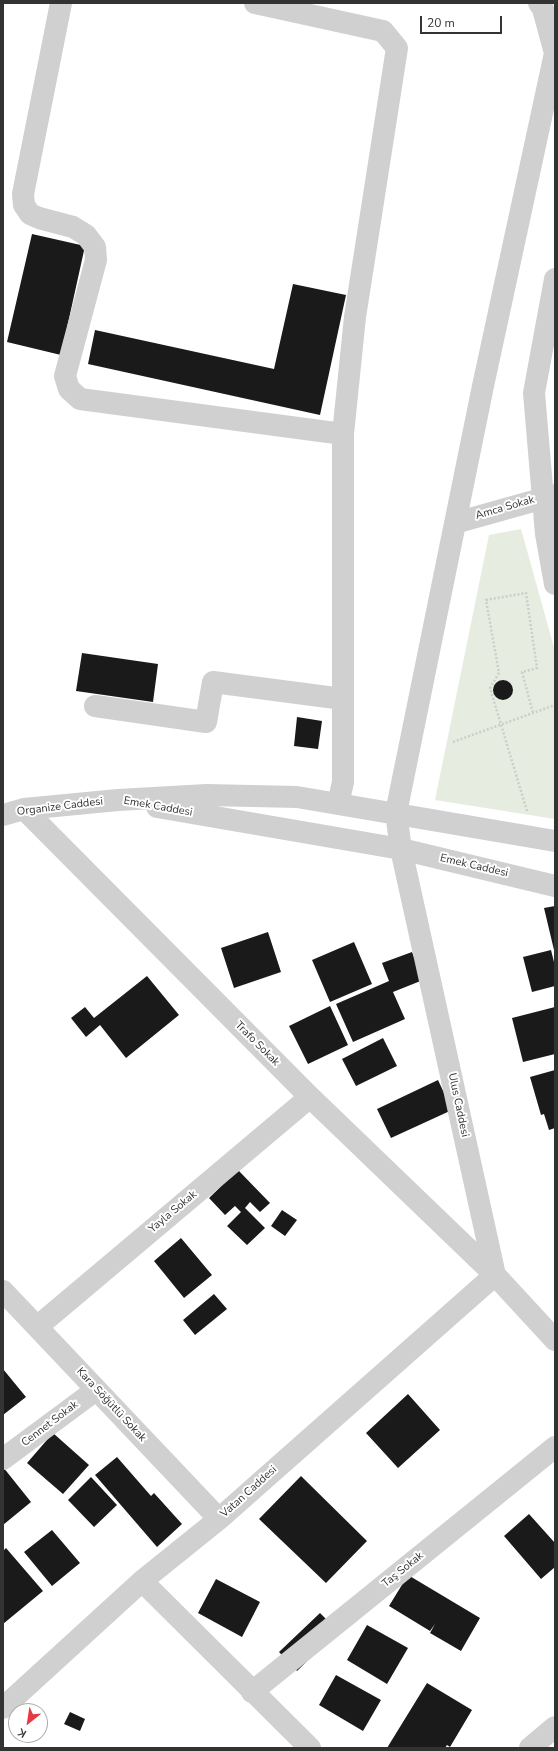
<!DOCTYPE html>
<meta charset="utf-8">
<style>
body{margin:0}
#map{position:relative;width:558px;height:1751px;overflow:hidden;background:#fff;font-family:"Nunito Sans",sans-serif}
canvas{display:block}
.frame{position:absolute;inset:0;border:4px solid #333;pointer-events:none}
.north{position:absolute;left:8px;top:1703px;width:40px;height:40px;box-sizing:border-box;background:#fff;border:1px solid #adadad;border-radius:50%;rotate:210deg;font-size:11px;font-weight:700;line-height:16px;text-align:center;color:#333}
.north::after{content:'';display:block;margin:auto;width:14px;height:18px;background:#e63946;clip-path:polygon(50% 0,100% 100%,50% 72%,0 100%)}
.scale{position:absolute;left:420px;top:16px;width:82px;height:18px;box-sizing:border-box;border:2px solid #333;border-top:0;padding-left:5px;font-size:12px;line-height:14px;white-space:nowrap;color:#333;-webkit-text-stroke:3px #fff;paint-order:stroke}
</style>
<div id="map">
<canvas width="558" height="1751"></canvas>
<div class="frame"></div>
<div class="north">K</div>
<div class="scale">20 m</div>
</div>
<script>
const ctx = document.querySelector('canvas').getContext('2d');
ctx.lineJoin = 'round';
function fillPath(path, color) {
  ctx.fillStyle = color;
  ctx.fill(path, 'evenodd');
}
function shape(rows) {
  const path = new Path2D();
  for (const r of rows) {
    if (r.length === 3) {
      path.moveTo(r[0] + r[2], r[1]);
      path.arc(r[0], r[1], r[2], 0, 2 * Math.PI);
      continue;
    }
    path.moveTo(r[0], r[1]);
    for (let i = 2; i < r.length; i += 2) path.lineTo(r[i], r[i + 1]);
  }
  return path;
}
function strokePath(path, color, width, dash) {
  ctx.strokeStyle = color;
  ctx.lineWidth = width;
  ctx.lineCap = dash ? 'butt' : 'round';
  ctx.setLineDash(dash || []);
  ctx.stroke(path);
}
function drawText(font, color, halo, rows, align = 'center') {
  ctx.font = font + ' "Nunito Sans",sans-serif';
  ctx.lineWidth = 4;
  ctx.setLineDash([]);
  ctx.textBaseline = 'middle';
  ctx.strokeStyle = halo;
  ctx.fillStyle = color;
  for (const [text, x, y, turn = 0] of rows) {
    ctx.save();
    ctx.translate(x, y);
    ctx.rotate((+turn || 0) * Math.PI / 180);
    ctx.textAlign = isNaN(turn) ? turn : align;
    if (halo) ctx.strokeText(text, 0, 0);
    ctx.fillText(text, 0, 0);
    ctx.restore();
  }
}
const green = shape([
 [521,529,555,651,555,819,435,800,489,535]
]);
const building = shape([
 [32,234,85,246,61,355,7,342],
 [293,284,346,295,320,415,88,364,95,330,274,369],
 [82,653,158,664,153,702,76,691],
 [503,690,10],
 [297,717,322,721,318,749,294,746],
 [555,906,555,950,554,950,544,908],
 [268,932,281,972,234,988,221,948],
 [354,942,372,984,330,1002,312,960],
 [551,950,555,966,555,986,532,992,523,957],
 [412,952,423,980,393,992,405,1019,353,1042,336,1004,389,981,382,963],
 [147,976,179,1015,126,1058,100,1025,86,1037,71,1018,85,1007,94,1018],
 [330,1006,348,1045,308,1064,289,1026],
 [555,1007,555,1054,523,1062,512,1018],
 [383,1038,397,1066,356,1086,342,1059],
 [555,1070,555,1128,549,1130,544,1114,541,1115,530,1077],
 [438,1080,452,1110,391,1138,377,1109],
 [238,1170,270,1203,260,1212,250,1202,245,1208,265,1228,247,1245,227,1226,241,1212,235,1206,225,1215,209,1198],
 [282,1210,297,1220,285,1236,271,1226],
 [181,1238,212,1275,184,1298,154,1261],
 [214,1294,227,1309,195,1335,183,1320],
 [3,1369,26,1397,3,1415],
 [408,1394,440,1430,398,1468,366,1433],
 [53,1433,89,1465,63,1494,27,1463],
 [117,1457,151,1496,154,1493,182,1524,157,1547,95,1475],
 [3,1467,31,1502,3,1525],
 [301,1476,367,1541,326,1583,259,1519],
 [91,1477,117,1505,94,1527,68,1500],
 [529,1514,555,1543,555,1567,541,1579,504,1536],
 [52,1530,80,1563,52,1586,24,1552],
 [6,1548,43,1591,3,1624,3,1551],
 [408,1575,480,1618,461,1651,430,1633,435,1624,430,1631,389,1606],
 [216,1579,260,1602,242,1637,198,1613],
 [320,1613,338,1631,297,1671,279,1652],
 [367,1625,408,1648,387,1684,347,1660],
 [336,1675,381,1700,363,1731,319,1705],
 [427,1683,472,1710,450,1747,447,1745,445,1748,387,1748],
 [70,1712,85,1719,80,1731,64,1724]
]);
const path = shape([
 [453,742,555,705],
 [527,811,490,688,499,673,486,600,526,593,537,668,522,672,533,713]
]);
const minor = shape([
 [61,3,23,194,24,205,30,214,39,218,73,227,86,235,95,247,96,260,65,376,69,389,80,399,343,434],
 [255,3,383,31,397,48,355,317,343,434,343,782,338,804],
 [539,3,543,9,555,53,483,386,396,813,401,849,495,1275,555,1340],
 [555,279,534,393,546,534,555,584],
 [455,523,555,495],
 [95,706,206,722,213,682,343,699],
 [157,807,401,849,555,886],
 [3,815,24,809,118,800,207,795,297,797,555,841],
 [3,1291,219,1519],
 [37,1327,310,1097],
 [3,1459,96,1390],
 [142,1581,310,1748],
 [252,1692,555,1447],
 [3,1708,142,1581,219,1519,495,1275,310,1097,24,809],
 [530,1748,555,1727]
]);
const streetNames = [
 ["Amca Sokak",505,508,-16],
 ["Organize Caddesi",60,807,-7],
 ["Emek Caddesi",158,807,10],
 ["Emek Caddesi",474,866,13],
 ["Trafo Sokak",257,1044,45],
 ["Ulus Caddesi",458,1105,78],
 ["Yayla Sokak",173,1212,-40],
 ["Kara Söğütlü Sokak",111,1405,47],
 ["Cennet Sokak",50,1424,-37],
 ["Vatan Caddesi",249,1492,-42],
 ["Taş Sokak",403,1570,-39]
];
fillPath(green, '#e6ecdf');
fillPath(building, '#1a1a1a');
strokePath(path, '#cdcdcd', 2.5, [2, 2]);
strokePath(minor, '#d0d0d0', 22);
drawText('11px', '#333', '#fff', streetNames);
</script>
